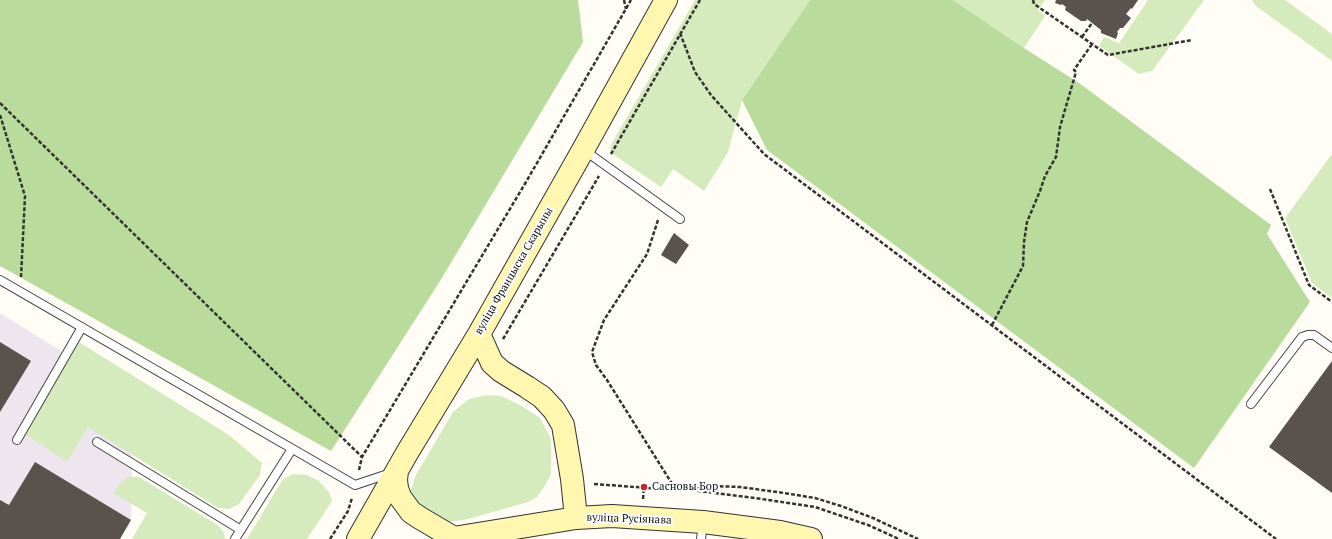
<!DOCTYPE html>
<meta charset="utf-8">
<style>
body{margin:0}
canvas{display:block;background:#fffdf5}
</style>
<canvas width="1332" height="539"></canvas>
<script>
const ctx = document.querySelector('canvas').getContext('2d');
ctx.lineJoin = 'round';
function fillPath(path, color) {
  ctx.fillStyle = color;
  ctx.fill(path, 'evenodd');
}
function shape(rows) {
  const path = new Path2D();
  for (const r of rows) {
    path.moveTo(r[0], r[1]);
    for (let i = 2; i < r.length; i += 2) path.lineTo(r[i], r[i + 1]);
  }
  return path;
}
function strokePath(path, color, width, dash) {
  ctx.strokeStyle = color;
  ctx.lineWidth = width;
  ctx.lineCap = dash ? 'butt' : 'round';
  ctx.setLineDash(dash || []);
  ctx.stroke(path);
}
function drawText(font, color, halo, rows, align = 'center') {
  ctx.font = font + ' "PT Serif",serif';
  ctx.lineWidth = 4;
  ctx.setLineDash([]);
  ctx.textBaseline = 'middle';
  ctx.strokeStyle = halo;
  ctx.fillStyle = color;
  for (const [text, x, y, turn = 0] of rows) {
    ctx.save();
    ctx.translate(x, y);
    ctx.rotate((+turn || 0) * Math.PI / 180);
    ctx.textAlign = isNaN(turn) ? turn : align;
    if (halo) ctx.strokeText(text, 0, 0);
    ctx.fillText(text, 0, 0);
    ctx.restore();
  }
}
const industrial = shape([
 [0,313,121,388,133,426,131,520,120,539,0,539]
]);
const green = shape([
 [695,0,810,0,742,100,728,152,704,191,673,169,661,187,614,155,610,149,612,143],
 [953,0,1045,0,1038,10,1045,16,1024,48],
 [1148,0,1204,0,1152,71,1139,74,1099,46,1104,37,1119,43],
 [1252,0,1285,0,1332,34,1332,61,1256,6],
 [1332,154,1332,298,1312,283,1285,218],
 [77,341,229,435,262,463,260,475,239,504,229,509,218,508,88,427,67,462,22,432],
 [487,395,501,396,522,406,540,418,551,439,551,474,544,487,537,497,528,502,468,519,450,522,435,521,418,507,410,492,416,475,453,412,469,399],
 [293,474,307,475,319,481,329,492,332,501,307,539,247,539,283,479],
 [127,477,139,477,219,526,224,533,225,539,132,539,147,513,113,493,119,485]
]);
const forest = shape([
 [0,0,578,0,583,42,440,281,331,451,0,266],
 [810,0,953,0,1024,48,1079,83,1271,225,1267,234,1310,302,1194,468,767,150,742,100]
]);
const building = shape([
 [1056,0,1138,0,1132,9,1131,8,1126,14,1131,18,1123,28,1120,28,1117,32,1118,33,1116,39,1101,33,1101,30,1087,19,1086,21,1081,21,1065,10,1066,7,1062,4,1061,5,1055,3],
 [674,233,689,245,676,264,661,255],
 [0,342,31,361,0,412],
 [1332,361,1332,493,1269,447],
 [35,462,131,520,120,539,0,539,0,500,9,505]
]);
const path = shape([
 [624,0,626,9],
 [1033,0,1034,4,1108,55,1192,40],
 [680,33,695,72,711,95,764,154,1276,539],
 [1082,37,1092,23],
 [0,103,362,457],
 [0,115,25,196,21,277],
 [611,154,700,0],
 [1270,189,1309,285,1332,302],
 [658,220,647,254,604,320,592,352,596,365,607,380,676,490],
 [992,325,1023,266,1024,242,1027,222,1040,191,1045,176,1056,157,1060,127,1076,72,1074,70,1092,44],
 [503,339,599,176],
 [359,470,362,457,526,182,631,0],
 [594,484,676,490,686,490,713,486,740,487,784,493,815,498,841,506,873,518,918,539],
 [691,490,755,498,815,507,868,525,899,539],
 [643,499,644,487],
 [330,539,348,511,352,498]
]);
const lane = shape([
 [584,150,680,219],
 [0,280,355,485,391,473],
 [1251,404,1302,337,1308,335,1314,335,1332,348],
 [17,440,82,327],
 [97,442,241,530],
 [235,539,292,449],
 [701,539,703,523]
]);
const secondary = shape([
 [479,334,492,363,501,371,527,387,542,397,554,410,563,425,572,479,576,518],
 [397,471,396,480,397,488,400,497,411,512,420,518,454,538],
 [358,539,407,453,479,334,583,150,666,0],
 [447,539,576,518,612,516,703,522,780,532,811,539]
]);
const markers = [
 [644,487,4,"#c4262e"]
];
const streetNames = [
 ["вуліца Францыска Скарыны",514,271,-60],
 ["вуліца Русіянава",629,519,2]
];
const poiNames = [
 ["Сасновы Бор",652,487]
];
fillPath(industrial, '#eee6ef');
fillPath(green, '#d5ebbd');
fillPath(forest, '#b9dc9c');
fillPath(building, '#5a524d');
strokePath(lane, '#444', 10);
strokePath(secondary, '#333', 24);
strokePath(path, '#333', 2.5, [4, 2]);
strokePath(lane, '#fff', 8);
strokePath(secondary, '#fff6b0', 22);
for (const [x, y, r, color] of markers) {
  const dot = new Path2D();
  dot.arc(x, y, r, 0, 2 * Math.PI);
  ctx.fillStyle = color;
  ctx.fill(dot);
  strokePath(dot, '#fff', 1.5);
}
drawText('11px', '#111', '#fff', streetNames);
drawText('11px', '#111', '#fff', poiNames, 'left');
</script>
